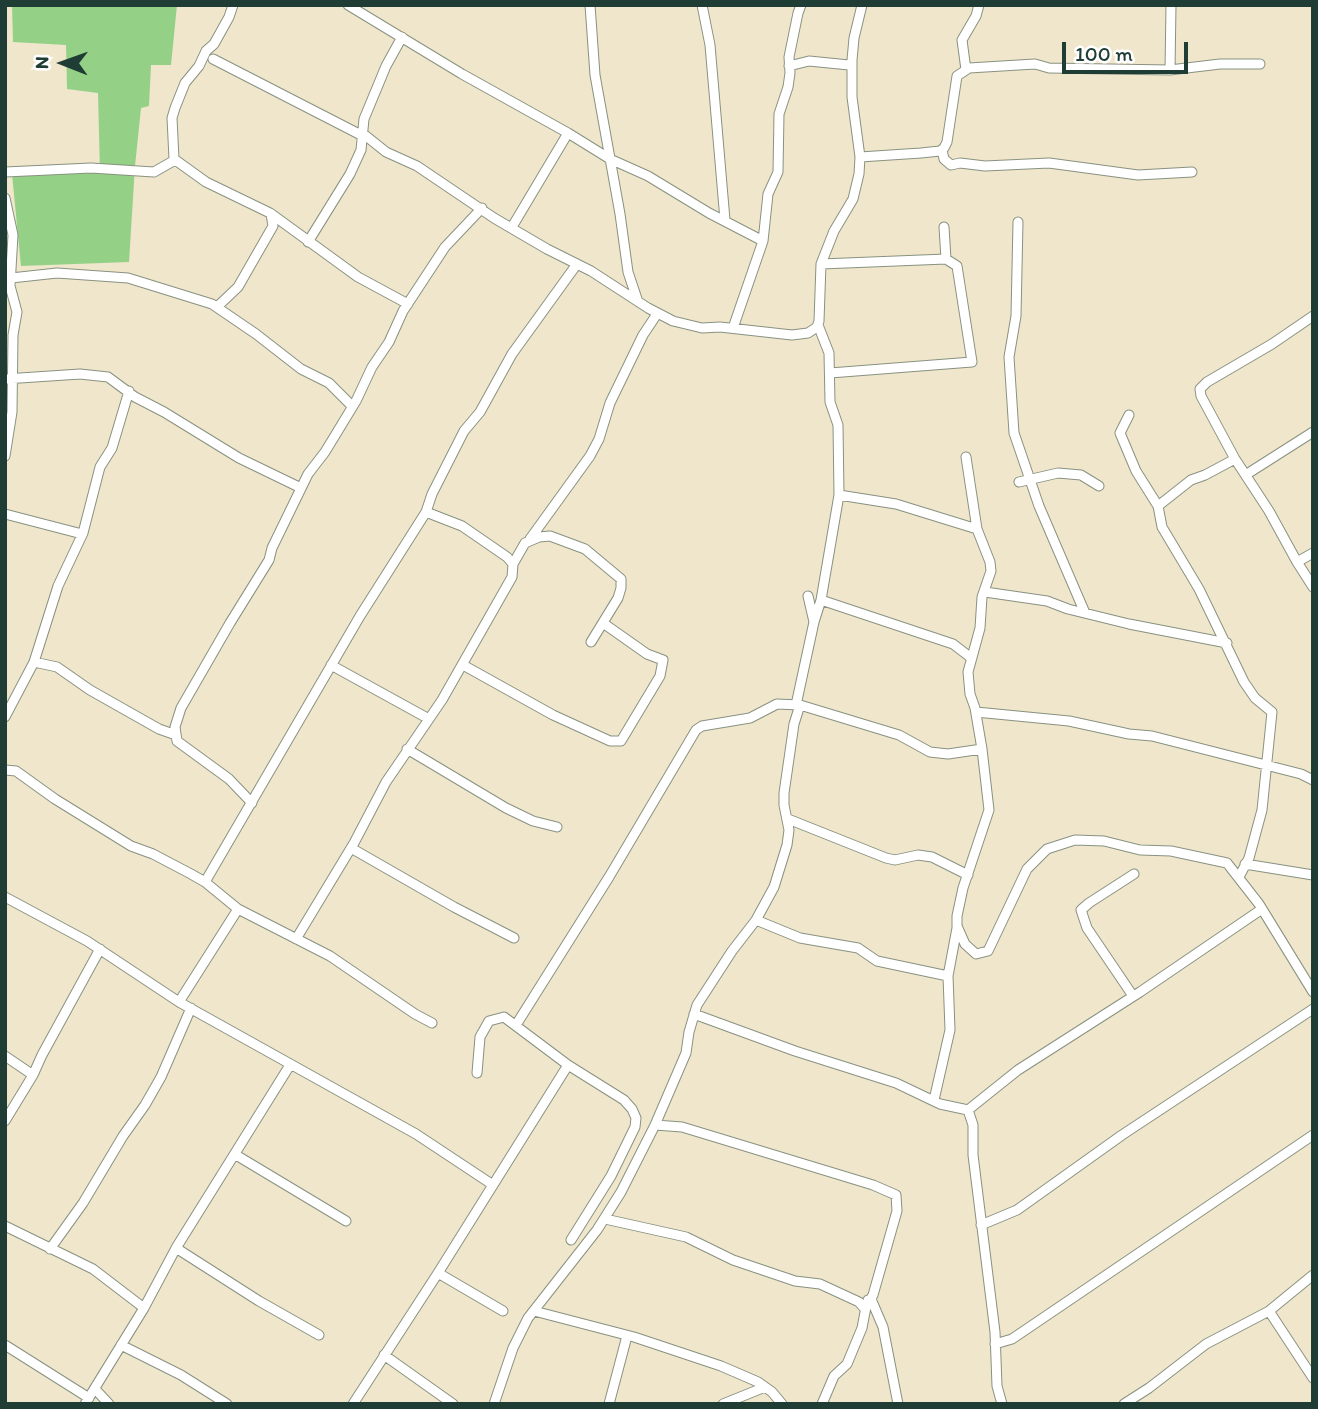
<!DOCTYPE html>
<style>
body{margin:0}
#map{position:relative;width:1318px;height:1409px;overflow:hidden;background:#f0e6cc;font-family:Itim,sans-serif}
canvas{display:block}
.frame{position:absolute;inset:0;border:7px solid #1f3d34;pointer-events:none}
.north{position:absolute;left:28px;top:28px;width:70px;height:70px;-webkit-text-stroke:5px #fff;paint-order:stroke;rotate:271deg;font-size:19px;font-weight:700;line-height:28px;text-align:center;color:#1f3d34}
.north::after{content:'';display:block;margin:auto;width:24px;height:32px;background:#1f3d34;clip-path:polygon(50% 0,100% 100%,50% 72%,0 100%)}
.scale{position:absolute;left:1062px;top:42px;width:126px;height:32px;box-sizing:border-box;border:4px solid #1f3d34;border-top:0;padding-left:9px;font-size:21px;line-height:24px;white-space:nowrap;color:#1f3d34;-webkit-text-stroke:5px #fff;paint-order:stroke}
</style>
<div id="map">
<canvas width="1318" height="1409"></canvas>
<div class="frame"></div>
<div class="north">N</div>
<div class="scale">100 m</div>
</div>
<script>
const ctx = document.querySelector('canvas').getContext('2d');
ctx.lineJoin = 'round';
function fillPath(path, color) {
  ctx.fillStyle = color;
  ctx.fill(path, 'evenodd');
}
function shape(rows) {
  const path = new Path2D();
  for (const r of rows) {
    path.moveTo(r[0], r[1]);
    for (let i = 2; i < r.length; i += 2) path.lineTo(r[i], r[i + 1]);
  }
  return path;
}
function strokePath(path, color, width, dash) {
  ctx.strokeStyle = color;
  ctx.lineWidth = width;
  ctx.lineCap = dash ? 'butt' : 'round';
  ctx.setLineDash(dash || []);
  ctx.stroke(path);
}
const green = shape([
 [12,5,177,5,171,65,151,65,149,106,141,108,135,166,129,262,21,266,12,174,100,173,98,93,67,89,66,45,13,42]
]);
const minor = shape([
 [233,5,229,17,214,44,206,51,199,66,185,83,175,108,172,118,174,159,206,182,270,213,358,277,408,304],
 [348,5,462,74,568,133,610,159,648,176,709,213,763,241],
 [590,5,595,75,620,214,628,272,637,299],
 [702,5,710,45,725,220],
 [213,59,361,135],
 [789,66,809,61,849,65],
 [966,70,962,40,976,16,979,5],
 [1170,70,1171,5],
 [361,132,386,152,417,166,494,218,547,249,591,271,648,308,673,321,702,328,720,327,792,335,808,333,817,327,819,321,821,264,834,231,853,199,859,174,860,157,852,97,852,60,854,38,862,5],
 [942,150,944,159,951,165,960,163,985,166,1049,163,1138,175,1192,172],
 [860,157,921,153,940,151,944,148,947,142,957,76,969,68,1035,64,1049,68,1170,70,1220,64,1260,64],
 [5,172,91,168,154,172,175,160],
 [5,198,13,235,10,286,17,312,13,335,12,412,5,456],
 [1018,222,1016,316,1009,357,1014,433,1039,506,1085,613],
 [512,227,568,133],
 [944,227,946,259],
 [308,242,350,174,361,150,364,119,386,66,402,37],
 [821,264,946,259,957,266,972,362,830,373],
 [11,278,57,273,128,278,212,304,256,334,301,369,329,383,352,406],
 [218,306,238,287,273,226,271,214],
 [1313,316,1272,344,1207,382,1200,389,1201,396,1235,459,1269,511,1297,562,1313,553],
 [818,325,829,353,830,402,838,425,839,495],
 [733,328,763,241,768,194,778,172,779,114,788,87,790,73,789,57,798,13,801,5],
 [5,379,80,374,108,377,135,397,164,412,239,458,301,488],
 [1129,415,1120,433,1136,471,1158,506,1162,527,1199,589,1244,682,1255,698,1272,712,1262,810,1249,858,1239,877],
 [966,457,977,529,990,562,991,571,982,597,980,628,968,672,970,694,975,708,982,749,989,810,963,888,957,916,957,926,965,944,976,954,988,951,1027,869,1047,849,1075,840,1104,841,1140,850,1171,851,1227,863,1259,904,1313,992],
 [1247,474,1313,432],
 [1019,482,1058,473,1081,475,1099,486],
 [1158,506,1191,480,1205,475,1235,459],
 [5,514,82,534],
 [530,539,590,456,599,439,610,403,643,335,657,314],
 [1297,562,1313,587],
 [513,564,525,543,539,537,550,536,585,549,621,579,621,588,618,598,591,642],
 [985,592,1047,601,1068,609,1129,624,1227,643],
 [821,600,839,495,896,504,977,529],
 [814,622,821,600,953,644,970,657],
 [34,662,57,667,90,690,159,729,176,735],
 [331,665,429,719],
 [463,665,553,715,610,741,621,741,660,676,663,660,647,654,603,623],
 [796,705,814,622,808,596],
 [976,712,1069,721,1129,734,1152,736,1301,774,1313,780],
 [5,717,34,662,58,586,83,533,100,467,112,448,129,391],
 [407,749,506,808,533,821,557,827],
 [5,770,16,771,55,799,131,846,153,854,191,874,205,882,238,909,330,956,415,1014,432,1023],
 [252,803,229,779,177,741,175,727,181,708,230,623,269,560,272,548,308,474,325,452,356,401,372,367,389,342,403,311,445,247,482,208],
 [788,819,886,858,895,860,918,855,932,857,968,875],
 [351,848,454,907,514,938],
 [1245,864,1313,875],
 [205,882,360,616,426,512,432,494,464,431,480,412,512,354,577,264],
 [5,897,87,941,179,1002,416,1134,493,1185],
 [756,920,800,938,858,948,877,961,948,976,957,928],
 [296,939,354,843,386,782,442,700,512,577,513,564,507,557,462,526,426,512],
 [1133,996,1087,928,1081,910,1089,903,1134,874],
 [179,1002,238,909],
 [694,1014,795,1051,896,1083,940,1104,968,1110],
 [516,1025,609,877,696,730,702,726,750,718,777,704,800,705,899,735,930,752,948,754,982,749],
 [5,1056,33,1075],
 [477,1073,480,1037,489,1021,504,1017,568,1065,624,1100,632,1109,636,1118,635,1127,611,1176,571,1240],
 [934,1100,950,1030,948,976],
 [5,1121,33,1075,42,1055,100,949],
 [655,1125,682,1127,873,1185,896,1195,897,1211,873,1295,866,1307,862,1328,847,1364,834,1376,822,1404],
 [236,1155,346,1221],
 [605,1219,686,1237,733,1260,795,1281,820,1284,859,1302,865,1309],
 [981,1225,1017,1210,1122,1135,1313,1009],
 [5,1226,93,1269,144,1308],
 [176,1248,259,1301,319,1335],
 [50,1249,83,1203,123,1136,145,1105,161,1077,191,1008],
 [438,1273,503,1311],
 [868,1300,871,1299,883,1327,898,1404],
 [534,1311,634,1337,721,1366,758,1382,772,1392,782,1404],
 [1269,1311,1313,1378],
 [995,1344,1012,1339,1313,1135],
 [5,1345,89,1398],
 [121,1345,181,1375,227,1404],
 [384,1355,453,1404],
 [95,1389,109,1404],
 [85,1404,144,1308,176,1248,290,1065],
 [353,1404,438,1273,568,1065],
 [494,1404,513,1348,528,1318,597,1230,621,1192,655,1125,686,1053,689,1032,697,1005,732,951,756,920,774,887,787,845,789,830,784,805,784,793,794,724,800,705],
 [609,1404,627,1336],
 [723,1404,765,1387],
 [1002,1404,997,1386,995,1332,973,1155,973,1125,968,1110,1018,1070,1140,992,1262,909],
 [1124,1404,1149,1388,1206,1344,1269,1311,1313,1275]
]);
fillPath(green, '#94d187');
strokePath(minor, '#889280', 11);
strokePath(minor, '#fff', 9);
</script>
